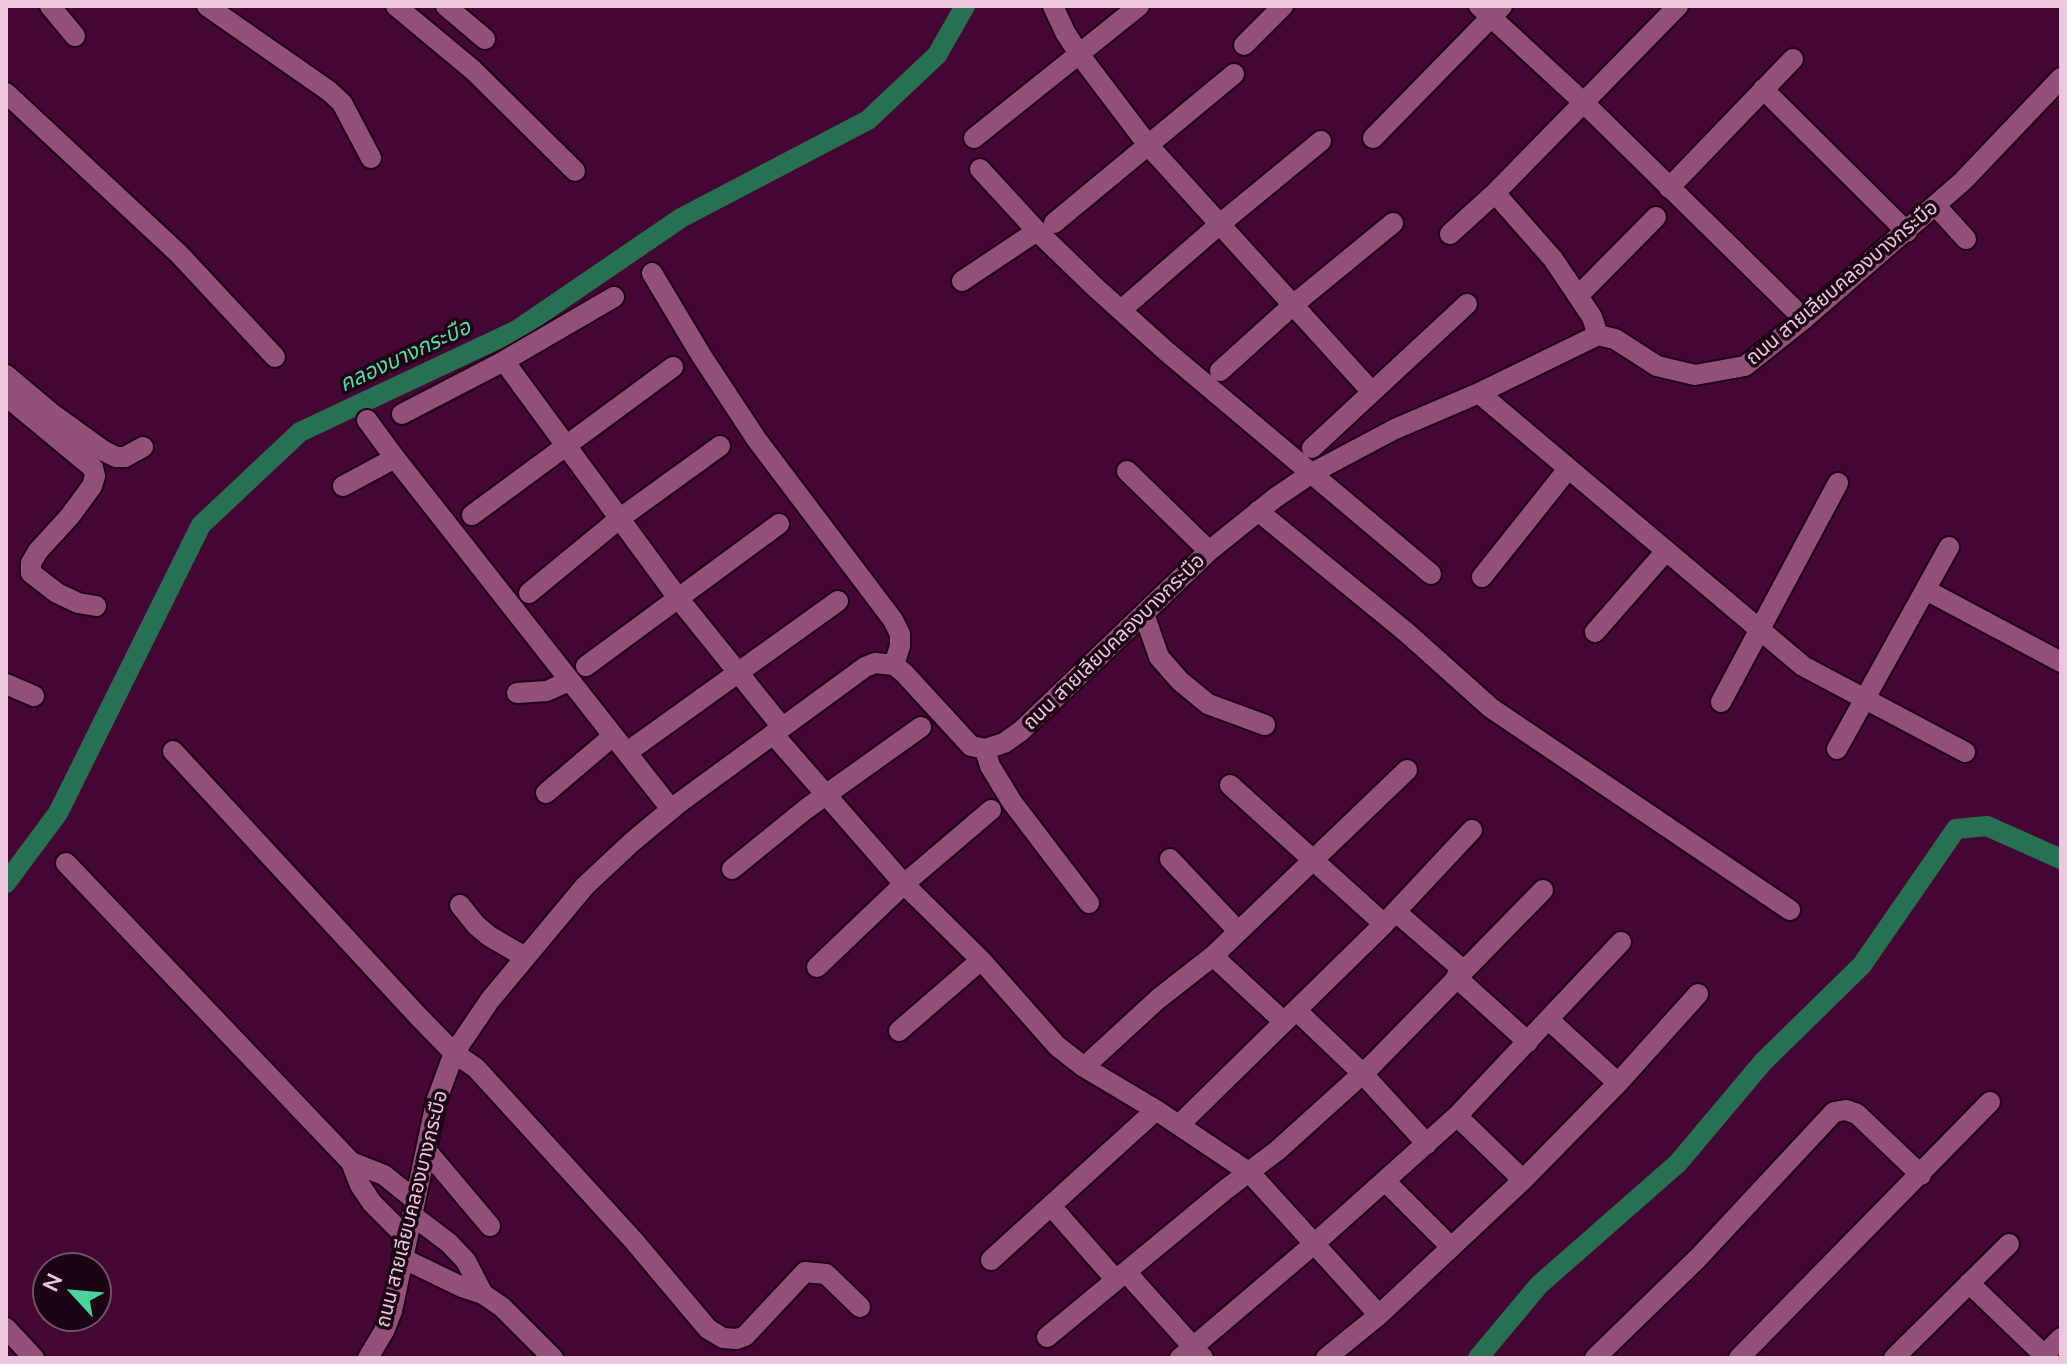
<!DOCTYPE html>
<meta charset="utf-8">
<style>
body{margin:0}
#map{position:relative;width:2067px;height:1364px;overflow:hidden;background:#440633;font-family:Mulish,sans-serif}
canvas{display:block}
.frame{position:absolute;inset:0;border:8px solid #edc7dd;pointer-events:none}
.north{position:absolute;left:32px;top:1252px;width:80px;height:80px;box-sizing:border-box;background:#1d0414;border:2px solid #705264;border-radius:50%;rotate:296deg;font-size:22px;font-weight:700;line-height:32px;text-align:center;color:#edc7dd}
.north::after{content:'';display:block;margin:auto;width:28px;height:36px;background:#4ad49c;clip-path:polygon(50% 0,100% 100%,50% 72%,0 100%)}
</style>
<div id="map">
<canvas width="2067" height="1364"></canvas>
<div class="frame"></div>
<div class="north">N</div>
</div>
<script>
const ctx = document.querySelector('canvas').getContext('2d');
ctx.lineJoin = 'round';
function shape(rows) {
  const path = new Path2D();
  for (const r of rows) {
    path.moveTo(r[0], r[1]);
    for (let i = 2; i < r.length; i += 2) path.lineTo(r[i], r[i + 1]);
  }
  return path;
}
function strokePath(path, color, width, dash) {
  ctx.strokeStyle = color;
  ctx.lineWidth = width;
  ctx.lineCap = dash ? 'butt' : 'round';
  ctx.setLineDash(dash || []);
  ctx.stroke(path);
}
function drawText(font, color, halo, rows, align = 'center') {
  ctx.font = font + ' Mulish,"Noto Sans Thai",sans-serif';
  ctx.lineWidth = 7;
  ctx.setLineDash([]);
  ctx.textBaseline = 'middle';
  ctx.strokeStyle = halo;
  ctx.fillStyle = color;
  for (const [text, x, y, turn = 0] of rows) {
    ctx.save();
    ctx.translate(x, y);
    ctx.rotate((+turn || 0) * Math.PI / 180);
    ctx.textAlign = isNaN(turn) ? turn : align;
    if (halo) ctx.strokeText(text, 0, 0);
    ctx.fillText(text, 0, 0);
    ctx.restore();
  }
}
const canal = shape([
 [6,883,58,813,201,525,300,432,517,330,681,218,868,120,937,55,965,6],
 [1478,1358,1539,1285,1678,1163,1763,1062,1862,965,1956,829,1987,826,2061,859]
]);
const minor = shape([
 [50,6,75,36],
 [207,6,329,91,342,103,371,158],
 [396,6,473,70,575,171],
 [446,6,485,39],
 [1053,6,1065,32,1079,54,1148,145,1372,392],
 [1479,6,1582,101,1804,319],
 [1244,45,1283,6],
 [1763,89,1907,232],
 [6,93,179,254,275,357],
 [974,138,1139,6],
 [1373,138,1502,6],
 [980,169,1037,231,1096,288,1166,351,1431,574],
 [1669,188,1793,59],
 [1495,193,1553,259,1592,317,1598,335],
 [1936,206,1966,239],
 [1054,223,1234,74],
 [1450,234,1495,193,1678,6],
 [652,273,701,355,757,440,893,620,900,634,900,646,894,665],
 [962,281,1037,231],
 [1578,296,1656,217],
 [1128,304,1220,224,1321,141],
 [504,361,678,598,782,727],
 [1220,371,1293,305,1393,223],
 [6,375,50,412,104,451,116,457,125,457,143,447],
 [1479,393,1803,666,1965,752],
 [6,396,93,468,95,476,92,486,70,516,38,551,31,563,31,573,57,593,78,603,96,606],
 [402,414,504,361,614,297],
 [367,420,395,458],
 [1312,448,1467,304],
 [1127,471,1209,551],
 [343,486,395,458,671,809],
 [1258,511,1406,632,1491,708,1790,910],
 [472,515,673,367],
 [1482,577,1568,469],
 [1926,590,2061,662],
 [529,593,619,519,720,446],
 [1144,614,1159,657,1180,681,1208,704,1265,725],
 [1595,632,1666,551],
 [586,666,779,524],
 [6,684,34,696],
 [517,693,547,691,569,681],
 [1721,702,1838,483],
 [773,734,904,884,981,960,1057,1046,1084,1067,1156,1110,1250,1173,1379,1315],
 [633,748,838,601],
 [985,749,990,766,1012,802,1089,903],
 [1837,749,1949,547],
 [173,751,418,1016,454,1053,476,1068,634,1241,708,1329,723,1338,737,1339,745,1336,805,1272,826,1274,860,1307],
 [1230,785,1384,924],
 [546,793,613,736],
 [1170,859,1238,931],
 [66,863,351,1162,360,1185,372,1203,407,1238],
 [732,869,806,809,921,727],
 [460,905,476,925,489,936,525,957],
 [1396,912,1463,970],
 [1213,956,1284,1022],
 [817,967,904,884,991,810],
 [1456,977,1528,1042],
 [1297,1011,1362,1073,1427,1144],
 [1549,1020,1618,1083],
 [899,1031,981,960],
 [1084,1067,1158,999,1213,956,1407,770],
 [1457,1116,1523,1180],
 [1179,1125,1384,924,1472,830],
 [426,1150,490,1226],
 [351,1162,384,1175,415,1200],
 [1385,1181,1451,1247],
 [1051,1206,1116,1280],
 [412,1215,449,1243,466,1261,483,1294],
 [402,1258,462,1287,483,1294,502,1307,553,1358],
 [991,1260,1156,1110],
 [1126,1272,1203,1358],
 [1969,1283,2044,1355],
 [6,1328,34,1358],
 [1047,1337,1225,1190,1278,1150,1372,1065,1543,890],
 [368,1358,384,1331,392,1311,436,1102,454,1053,490,1000,585,886,632,842,679,803,865,667,875,663,894,665,904,673,971,746,985,749,1004,743,1021,731,1209,551,1275,498,1312,473,1395,429,1479,393,1598,335,1615,339,1657,366,1695,375,1745,366,1804,319,1963,181,2061,78],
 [1180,1358,1314,1244,1457,1116,1621,942],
 [1326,1358,1379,1315,1523,1180,1618,1083,1698,994],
 [1595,1358,1698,1258,1834,1112,1846,1110,1857,1114,1921,1175],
 [1739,1358,1990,1102],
 [1894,1358,2009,1244],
 [2041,1358,2061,1338]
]);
const streetNames = [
 ["ถนน สายเลียบคลองบางกระบือ",1842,283,-40],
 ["ถนน สายเลียบคลองบางกระบือ",1114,642,-44],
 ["ถนน สายเลียบคลองบางกระบือ",412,1209,-76]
];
const waterNames = [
 ["คลองบางกระบือ",405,356,-25]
];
strokePath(canal, '#277152', 20);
strokePath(minor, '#230018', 24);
strokePath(minor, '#93517a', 20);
drawText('20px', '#edc7dd', '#1d0414', streetNames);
drawText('italic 22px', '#58daa4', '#1d0414', waterNames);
</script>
